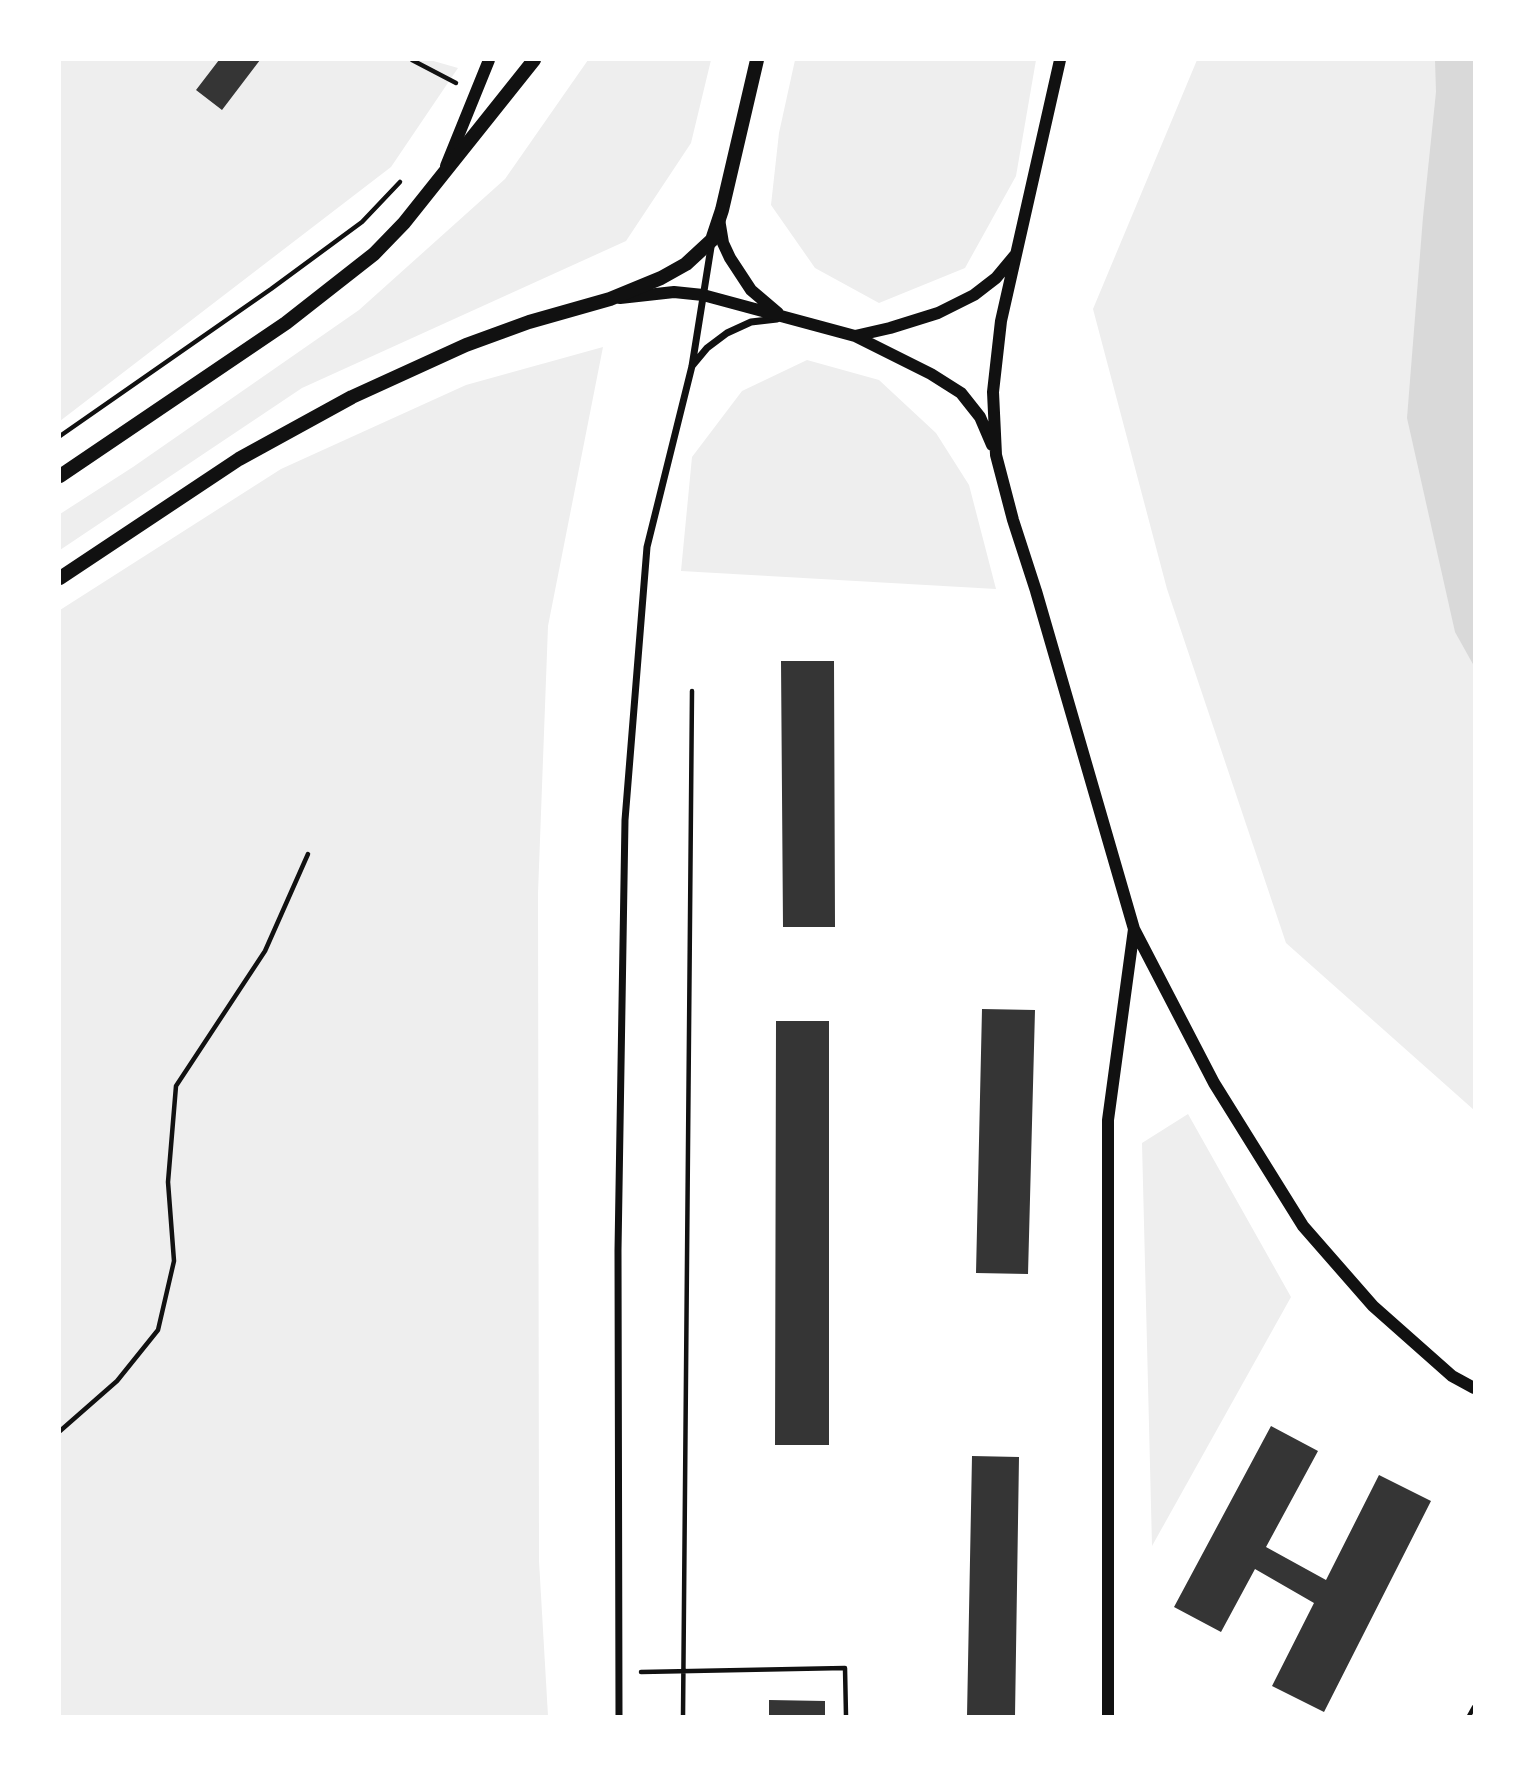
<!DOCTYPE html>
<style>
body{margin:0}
#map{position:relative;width:1534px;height:1776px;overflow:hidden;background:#fff;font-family:Inter,sans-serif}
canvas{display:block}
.frame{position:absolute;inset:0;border:61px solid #fff;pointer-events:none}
</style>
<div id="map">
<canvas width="1534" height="1776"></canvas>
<div class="frame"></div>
</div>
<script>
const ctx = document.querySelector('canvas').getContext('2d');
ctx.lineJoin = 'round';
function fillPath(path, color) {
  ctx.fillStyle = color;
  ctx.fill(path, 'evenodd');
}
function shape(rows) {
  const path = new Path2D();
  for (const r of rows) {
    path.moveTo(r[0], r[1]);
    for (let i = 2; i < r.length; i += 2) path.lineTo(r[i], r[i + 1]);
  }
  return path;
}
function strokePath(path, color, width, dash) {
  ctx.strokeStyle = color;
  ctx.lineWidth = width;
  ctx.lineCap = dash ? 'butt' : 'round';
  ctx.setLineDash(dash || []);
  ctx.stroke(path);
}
const green = shape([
 [60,60,430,60,458,68,391,167,60,421],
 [588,60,711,60,691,143,626,241,302,388,60,550,60,514,133,467,359,310,505,179],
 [795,60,1036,60,1016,176,965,268,879,303,815,268,771,205,779,133],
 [1197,60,1474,60,1474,1110,1286,943,1167,589,1093,309],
 [603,347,548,626,538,893,539,1561,548,1716,60,1716,60,610,281,469,466,385],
 [807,360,879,380,936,433,969,485,996,589,681,571,692,457,742,391],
 [1188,1114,1291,1297,1152,1546,1142,1143]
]);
const water = shape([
 [1435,60,1474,60,1474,666,1455,632,1407,418,1423,217,1436,92]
]);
const building = shape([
 [219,60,260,60,222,110,196,90],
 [781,661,834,661,835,927,783,927],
 [982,1009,1035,1010,1028,1274,976,1273],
 [776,1021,829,1021,829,1445,775,1445],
 [1271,1426,1318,1451,1266,1547,1326,1580,1379,1475,1431,1501,1324,1712,1272,1686,1314,1603,1255,1569,1221,1632,1174,1607],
 [972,1456,1019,1457,1015,1716,967,1716],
 [769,1700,825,1701,825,1716,769,1716]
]);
const path = shape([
 [412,60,456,83],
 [60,436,271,289,362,222,400,182],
 [60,1431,117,1381,158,1330,174,1261,168,1182,176,1086,265,951,308,854],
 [641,1672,845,1668,846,1716],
 [683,1716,692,691],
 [1469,1716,1474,1707]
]);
const minor = shape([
 [692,366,707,348,727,333,751,322,777,319],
 [619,1716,618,1250,625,820,647,547,692,366,712,241]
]);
const tertiary = shape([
 [1060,60,1001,321,993,392,996,455,1013,520,1036,591,1134,929,1214,1083,1303,1226,1373,1306,1452,1376,1474,1388],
 [446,166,489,60],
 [719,219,723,243,730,258,751,290,778,313],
 [620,298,674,292,703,295,855,336,931,374,961,393,980,417,992,445],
 [855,336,890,328,938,313,974,295,996,278,1016,254],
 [1108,1716,1108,1120,1134,929]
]);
const secondary = shape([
 [60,476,286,323,374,254,404,223,534,60],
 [60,578,239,459,352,397,466,345,529,322,610,299,661,278,686,264,712,240,722,210,757,60]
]);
fillPath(green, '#eee');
fillPath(water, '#d9d9d9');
fillPath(building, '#353535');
strokePath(path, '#111', 4.5);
strokePath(minor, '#111', 7);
strokePath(tertiary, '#111', 12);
strokePath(secondary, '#111', 14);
</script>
